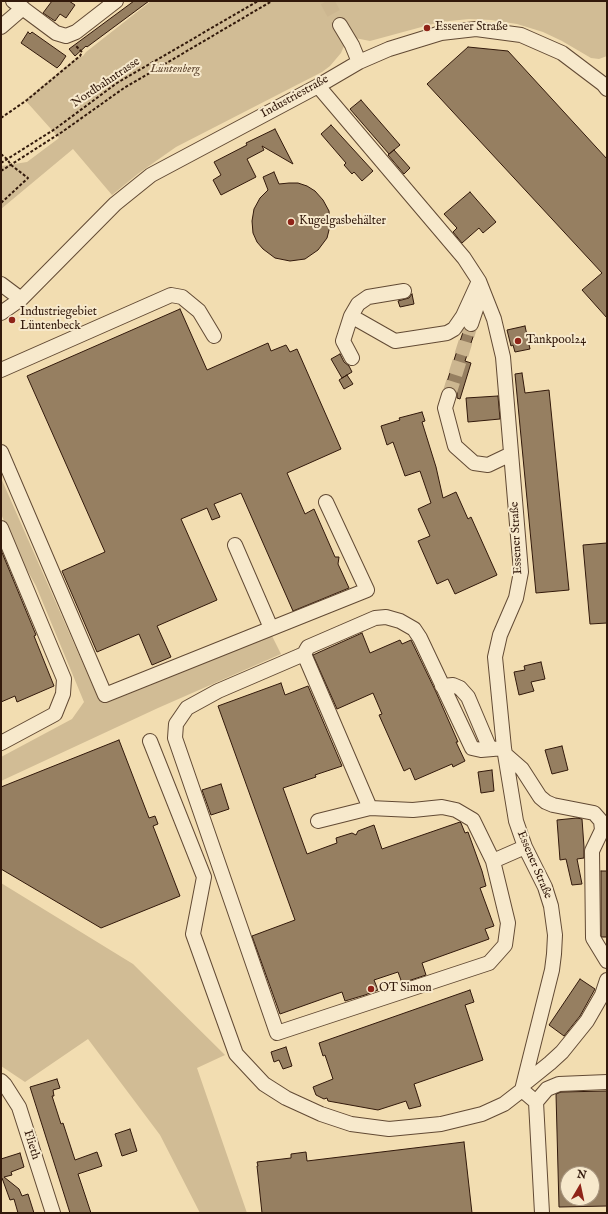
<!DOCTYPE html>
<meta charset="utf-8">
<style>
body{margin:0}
#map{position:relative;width:608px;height:1214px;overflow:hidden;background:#f2ddb1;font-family:"IM FELL English",serif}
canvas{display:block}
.frame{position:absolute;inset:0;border:2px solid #32190b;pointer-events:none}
.north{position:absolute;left:560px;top:1166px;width:40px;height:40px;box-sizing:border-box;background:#f7e9cc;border:1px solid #a8967f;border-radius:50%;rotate:9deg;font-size:11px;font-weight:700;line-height:16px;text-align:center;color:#32190b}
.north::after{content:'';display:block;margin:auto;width:14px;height:18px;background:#8f2418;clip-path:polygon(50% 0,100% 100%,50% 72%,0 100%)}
</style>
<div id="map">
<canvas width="608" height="1214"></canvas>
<div class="frame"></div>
<div class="north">N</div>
</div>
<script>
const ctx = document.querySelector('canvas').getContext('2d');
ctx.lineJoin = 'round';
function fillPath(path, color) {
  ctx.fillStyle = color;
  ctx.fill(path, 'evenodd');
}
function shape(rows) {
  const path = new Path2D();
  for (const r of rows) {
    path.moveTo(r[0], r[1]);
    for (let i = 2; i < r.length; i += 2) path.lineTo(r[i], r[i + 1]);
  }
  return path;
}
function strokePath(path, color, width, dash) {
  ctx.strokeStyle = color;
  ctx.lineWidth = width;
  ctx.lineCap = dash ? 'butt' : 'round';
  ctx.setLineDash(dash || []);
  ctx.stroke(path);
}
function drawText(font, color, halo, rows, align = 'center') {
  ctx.font = font + ' "IM FELL English",serif';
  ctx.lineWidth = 4;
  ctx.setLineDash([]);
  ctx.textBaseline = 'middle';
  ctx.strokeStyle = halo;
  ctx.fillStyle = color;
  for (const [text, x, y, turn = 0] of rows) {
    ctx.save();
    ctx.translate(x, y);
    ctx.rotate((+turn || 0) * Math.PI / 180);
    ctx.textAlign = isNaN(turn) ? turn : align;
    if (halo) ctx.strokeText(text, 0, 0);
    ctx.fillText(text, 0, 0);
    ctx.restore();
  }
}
const green = shape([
 [151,1,607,1,607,56,599,59,591,58,562,41,543,32,517,24,491,20,469,19,440,22,370,41,355,38,343,40,344,46,341,53,330,66,322,72,176,147,139,173,112,195,73,149,1,209,1,166,27,162,59,138,25,100,76,58,83,56,86,52],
 [1,478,97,696,109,701,272,636,281,654,158,708,1,781,1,757,72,719,84,702,36,586,21,559,1,514],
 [1,883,133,964,225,1055,197,1068,247,1213,200,1213,160,1135,88,1039,25,1082,1,1066]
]);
const building = shape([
 [52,1,69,1,75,5,66,18,60,14,55,21,43,13,52,1],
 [134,1,149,1,87,47,86,46,75,56,69,49,134,1],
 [28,32,30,34,32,32,66,56,60,65,57,68,21,43,28,32],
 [468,47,508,51,607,159,607,318,582,290,602,273,427,84,468,47],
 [361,100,400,145,389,154,350,109,361,100],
 [331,125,373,171,362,181,354,172,352,174,344,165,346,163,321,134,331,125],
 [275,129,293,164,262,146,264,150,247,159,256,177,221,195,213,180,221,175,214,162,247,145,246,143,275,129],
 [394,150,410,168,404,174,388,155,394,150],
 [274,172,279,184,289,183,298,183,307,186,315,191,323,200,329,211,330,226,327,238,318,250,305,259,290,261,275,258,263,249,257,242,253,233,252,221,254,209,260,198,268,190,263,177,274,172],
 [470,192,496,222,483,233,479,228,462,243,453,232,457,228,444,214,470,192],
 [412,294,414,304,400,307,398,301,409,298,412,294],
 [180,309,207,370,268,343,271,351,286,345,290,352,297,349,341,449,287,473,305,514,314,509,335,557,339,557,338,564,349,588,293,611,241,493,214,504,220,517,212,520,207,508,181,519,217,600,157,626,171,657,152,665,139,634,97,652,62,571,105,552,27,376,180,309],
 [525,326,530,349,515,352,513,345,511,346,507,330,525,326],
 [464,329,469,332,475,331,465,361,471,363,460,399,457,398,457,393,455,389,451,387,445,388,464,329],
 [340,354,344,362,349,366,352,372,342,378,331,359,340,354],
 [522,373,525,393,549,390,569,590,536,593,515,374,522,373],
 [347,375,353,384,344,389,339,380,347,375],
 [498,396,500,419,468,422,466,398,498,396],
 [422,412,425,421,422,422,436,467,443,498,456,492,468,519,471,517,497,575,455,594,448,579,437,584,418,541,430,536,418,509,431,503,420,471,405,476,393,442,387,445,381,426,400,420,399,418,422,412],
 [607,543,607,623,590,624,583,545,607,543],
 [1,550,36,635,34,636,54,686,17,702,15,696,1,702,1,550],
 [362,633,370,653,400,640,402,644,411,640,436,692,458,742,456,742,465,761,453,767,452,764,415,780,410,768,404,771,379,715,382,714,373,693,337,709,313,655,362,633],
 [541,662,545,679,531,682,534,691,519,695,514,672,525,670,524,666,541,662],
 [281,683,285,695,308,686,342,766,315,775,316,777,283,788,307,854,337,843,336,838,352,833,356,835,358,831,374,825,382,849,460,822,461,823,465,833,468,832,482,871,486,886,480,888,494,926,485,929,489,939,422,963,426,975,402,983,398,972,374,980,378,990,365,995,345,1001,342,992,280,1014,252,936,295,920,218,706,281,683],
 [119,740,149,818,155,816,158,824,153,826,180,896,101,928,1,869,1,787,119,740],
 [562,746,568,770,552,774,545,750,562,746],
 [492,770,494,791,481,793,478,772,492,770],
 [221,784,229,809,211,815,202,790,221,784],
 [577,818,582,819,584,847,584,858,577,859,582,884,572,885,566,859,560,860,557,820,577,818],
 [601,871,607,871,607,937,602,937,601,936,601,871],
 [580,979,595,989,580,1016,564,1036,549,1025,580,979],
 [470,990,474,1002,465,1005,483,1060,414,1084,421,1106,409,1109,406,1101,378,1110,328,1101,327,1098,324,1099,316,1095,313,1087,333,1079,325,1055,323,1056,319,1043,470,990],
 [286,1047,292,1066,283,1069,279,1060,274,1062,271,1052,286,1047],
 [57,1079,60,1088,53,1090,54,1096,52,1096,61,1124,63,1123,75,1160,97,1152,102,1166,78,1174,91,1213,70,1213,30,1087,57,1079],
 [607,1091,607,1206,559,1207,556,1094,561,1092,607,1091],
 [568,1174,592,1174,592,1198,568,1198,568,1174],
 [130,1129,137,1151,122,1156,115,1134,130,1129],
 [464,1142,472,1213,262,1213,257,1166,258,1166,257,1162,291,1158,291,1154,306,1152,307,1161,464,1142],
 [20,1153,24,1167,11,1172,12,1175,4,1177,19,1189,22,1196,28,1194,34,1213,18,1213,14,1199,10,1200,2,1178,1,1178,1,1159,20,1153]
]);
const minorTunnel = shape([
 [327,1,340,25],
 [449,395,471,324]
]);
const path = shape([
 [1,118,27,100,80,56,82,52,75,45],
 [1,154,7,159,11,165,28,178,1,203],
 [1,163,55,129,117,83,258,1],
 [1,171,62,132,124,88,272,1]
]);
const minor = shape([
 [13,1,56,33,66,36,76,32,116,1],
 [340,25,352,45,359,62],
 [1,27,23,8],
 [1,284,21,299],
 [1,313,21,299,115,204,151,175,318,86,359,62,389,49,441,33,476,29,521,35,562,53,603,84,607,89],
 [351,316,358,304,368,297,404,291],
 [471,324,479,300],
 [352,358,343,341,351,316,395,341,447,333,454,329,463,316,479,281],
 [1,370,171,295,182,297,199,311,214,336],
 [449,395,445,408,455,446,474,463,488,465,511,454],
 [1,452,105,695,367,590,326,502],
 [1,528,64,679,63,694,55,714,1,743],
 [235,545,271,628],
 [304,654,370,808,413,810,442,807,456,810,473,820,493,861,525,847],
 [442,686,453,685,460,688,468,697,490,749],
 [150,741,204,877,193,934,236,1054,264,1084,286,1098,321,1114,351,1124,389,1129,441,1124,482,1114,504,1104,522,1090,552,970,554,954,555,935,551,906,545,887,525,847,516,821,504,748,495,657,500,635,516,598,521,572,503,357,494,319,479,281,464,258,318,86],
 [506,755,522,769,540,797,546,802,553,805,594,813,601,821,602,830,592,851,593,938,607,961],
 [318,821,370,808],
 [493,861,508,923,505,945,489,963,277,1033,175,738,176,724,187,708,218,691,304,654,308,647,375,618,386,617,400,621,414,629,420,638,472,748,481,750,504,748],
 [1,1081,5,1085,19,1107,53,1213],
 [524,1084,550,1063,562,1052,587,1021,602,995,607,980],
 [522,1090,536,1102,542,1213],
 [536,1102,547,1089,559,1084,607,1082]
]);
const markers = [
 [427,28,4,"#8f2418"],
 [291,222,4,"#8f2418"],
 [12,320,4,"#8f2418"],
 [518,341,4,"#8f2418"],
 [371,989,4,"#8f2418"]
];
const poiNames = [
 ["Essener Straße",435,28],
 ["Kugelgasbehälter",299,222],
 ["Industriegebiet",20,313],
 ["Lüntenbeck",20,327],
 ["Tankpool24",526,341],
 ["OT Simon",379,989]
];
const parkNames = [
 ["Lüntenberg",175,70]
];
const streetNames = [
 ["Nordbahntrasse",106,83,-34],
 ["Industriestraße",295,97,-29],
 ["Essener Straße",517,538,-93],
 ["Essener Straße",534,865,67],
 ["Flieth",31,1145,73]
];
fillPath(green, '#d1bc95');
fillPath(building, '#967f61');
strokePath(building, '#32190b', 1);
strokePath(minorTunnel, '#ccb690', 14, [14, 7]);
strokePath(minor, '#624a34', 16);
strokePath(path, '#32190b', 2, [3, 2]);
strokePath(minor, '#f7e9cc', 14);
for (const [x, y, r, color] of markers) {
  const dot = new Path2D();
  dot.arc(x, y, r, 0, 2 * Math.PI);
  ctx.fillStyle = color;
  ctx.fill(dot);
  strokePath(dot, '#f7e9cc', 1.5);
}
drawText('12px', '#32190b', '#f7e9cc', poiNames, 'left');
drawText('italic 12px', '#624a34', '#f7e9cc', parkNames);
drawText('12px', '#32190b', '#f7e9cc', streetNames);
</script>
